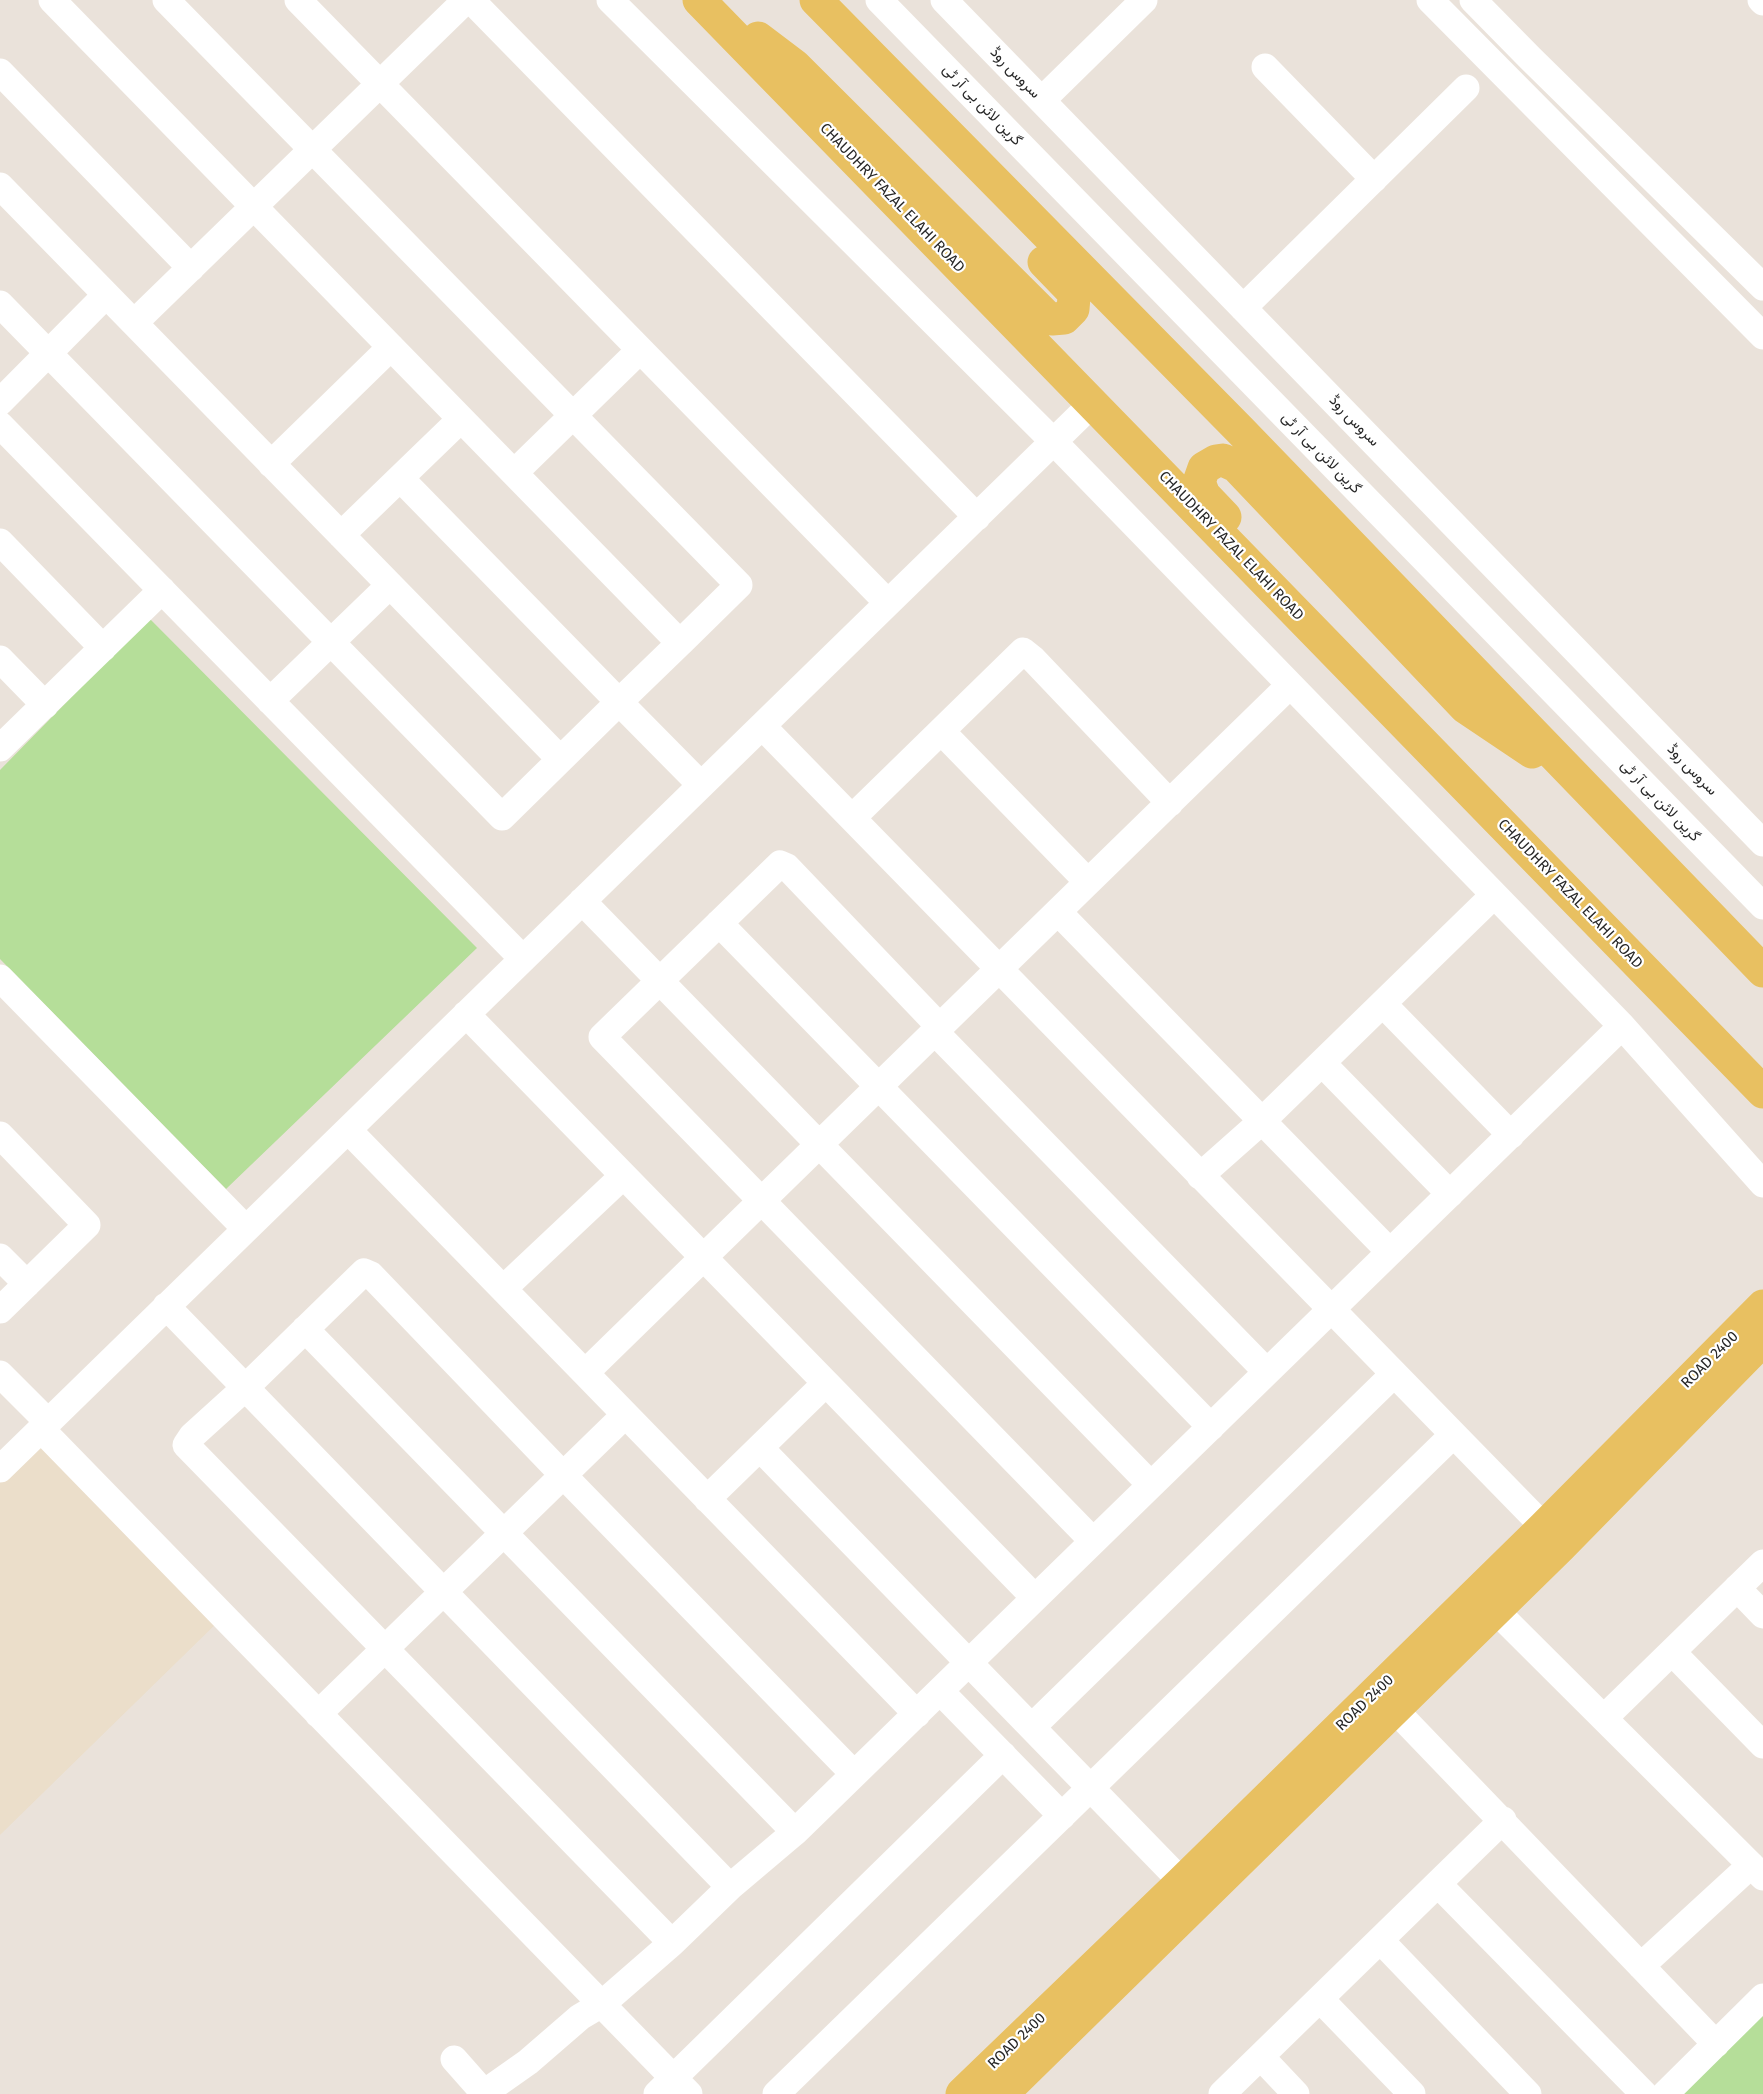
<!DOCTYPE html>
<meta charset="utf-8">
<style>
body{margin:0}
canvas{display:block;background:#eae2da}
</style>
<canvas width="1763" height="2094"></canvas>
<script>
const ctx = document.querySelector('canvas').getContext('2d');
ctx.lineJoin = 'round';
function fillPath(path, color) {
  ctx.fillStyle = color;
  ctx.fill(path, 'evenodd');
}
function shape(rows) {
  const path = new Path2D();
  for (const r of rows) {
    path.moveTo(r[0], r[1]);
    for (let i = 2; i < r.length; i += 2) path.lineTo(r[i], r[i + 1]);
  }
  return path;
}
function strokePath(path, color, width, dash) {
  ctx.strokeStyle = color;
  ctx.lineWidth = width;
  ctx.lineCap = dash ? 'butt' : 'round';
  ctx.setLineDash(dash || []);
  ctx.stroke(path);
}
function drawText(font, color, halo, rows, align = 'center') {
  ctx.font = font + ' "Fira Sans",Vazirmatn,sans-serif';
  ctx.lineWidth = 4.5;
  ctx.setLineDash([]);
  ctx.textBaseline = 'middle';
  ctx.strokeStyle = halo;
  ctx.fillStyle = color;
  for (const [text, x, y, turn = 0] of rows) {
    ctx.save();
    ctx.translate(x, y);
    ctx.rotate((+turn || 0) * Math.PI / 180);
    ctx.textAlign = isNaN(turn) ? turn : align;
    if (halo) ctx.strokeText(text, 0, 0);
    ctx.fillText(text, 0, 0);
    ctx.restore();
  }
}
const education = shape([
 [41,1429,223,1617,0,1835,0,1469]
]);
const green = shape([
 [149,618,477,948,226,1189,0,959,0,770],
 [1763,1998,1763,2094,1665,2094]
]);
const minor = shape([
 [52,0,680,643,619,702,400,478],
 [166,0,739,585,680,643],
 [298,0,888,603],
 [471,0,977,517],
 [610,0,1054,442,1622,1026,1763,1184],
 [879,0,1763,906],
 [944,0,1763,843],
 [1430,0,1763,336],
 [1473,0,1530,58,1763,287],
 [1761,0,1763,2],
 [1265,67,1374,179],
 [0,72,191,268],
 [1042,100,1144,0],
 [0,186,560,759],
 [0,304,502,817,619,702,701,785],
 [1243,308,1466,88],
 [134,323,466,0],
 [0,402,106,295],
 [0,425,523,959],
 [271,464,391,347],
 [514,473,640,350],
 [341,535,461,419],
 [0,542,103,648],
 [0,659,45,705],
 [270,701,390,585],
 [762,726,1544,1527],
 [941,731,1088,882],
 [0,748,162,590],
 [852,818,1023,651,1033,659,1170,803],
 [582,901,1151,1485],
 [1058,912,1390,1252],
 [719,923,1211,1427],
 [0,978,246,1229],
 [1383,1004,1511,1135],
 [466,1014,826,1383],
 [940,1027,787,867,780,864,602,1037,1093,1541],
 [935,1032,1267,1372],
 [1322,1063,1450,1194],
 [348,1130,585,1373],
 [0,1135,87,1225,0,1310],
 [1200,1176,1262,1121,1494,895],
 [0,1257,27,1284],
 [503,1289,623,1176],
 [166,1306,730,1887],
 [305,1329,795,1832],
 [0,1374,48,1422],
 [41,1429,689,2094],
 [760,1448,1182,1882],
 [0,1469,1092,404],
 [707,1499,826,1383,1035,1598],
 [1737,1588,1763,1615],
 [1495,1610,1763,1877],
 [1672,1652,1763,1745],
 [940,1691,1062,1816],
 [1394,1709,1716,2044],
 [318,1714,625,1415],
 [917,1714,585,1373,1290,685],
 [1604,1718,1763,1563],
 [1032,1727,1394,1374],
 [1438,1884,1644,2094],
 [1380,1940,1528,2094],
 [672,1943,186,1445,192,1436,245,1388,364,1272,371,1275,563,1475,854,1774],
 [1641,1966,1751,1865],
 [1320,1999,1412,2094],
 [1261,2057,1296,2094],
 [454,2059,484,2093,483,2094],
 [485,2094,484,2093,528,2062,580,2017,602,2004,672,1943,730,1887,795,1832,1622,1026],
 [657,2094,1003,1755],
 [776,2094,1453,1435],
 [1222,2094,1503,1820],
 [1665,2094,1763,1997]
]);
const major = shape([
 [699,0,1763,1092],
 [816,0,1239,429,1763,971],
 [758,38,795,66,1047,317,1052,319,1064,318,1073,309,1074,297,1072,291,1044,262],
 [1225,517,1204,495,1199,482,1204,468,1216,461,1223,460,1236,466,1465,707,1532,752],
 [962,2094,1182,1882,1544,1527,1763,1306],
 [1002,2094,1560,1547,1763,1340]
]);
const streetNames = [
 ["سروس روڈ",1015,73,46],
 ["گرین لائن بی آر ٹی",982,105,46],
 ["CHAUDHRY FAZAL ELAHI ROAD",892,198,46],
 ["سروس روڈ",1354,421,46],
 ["گرین لائن بی آر ٹی",1321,453,46],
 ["CHAUDHRY FAZAL ELAHI ROAD",1231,546,46],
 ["سروس روڈ",1692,770,46],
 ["گرین لائن بی آر ٹی",1660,801,46],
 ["CHAUDHRY FAZAL ELAHI ROAD",1570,894,46],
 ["ROAD 2400",1710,1360,-45],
 ["ROAD 2400",1365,1703,-44],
 ["ROAD 2400",1017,2041,-44]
];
fillPath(education, '#ebdeca');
fillPath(green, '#b5de99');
strokePath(minor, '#fff', 27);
strokePath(major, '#e8c061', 33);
drawText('15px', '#282828', '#fff', streetNames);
</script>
